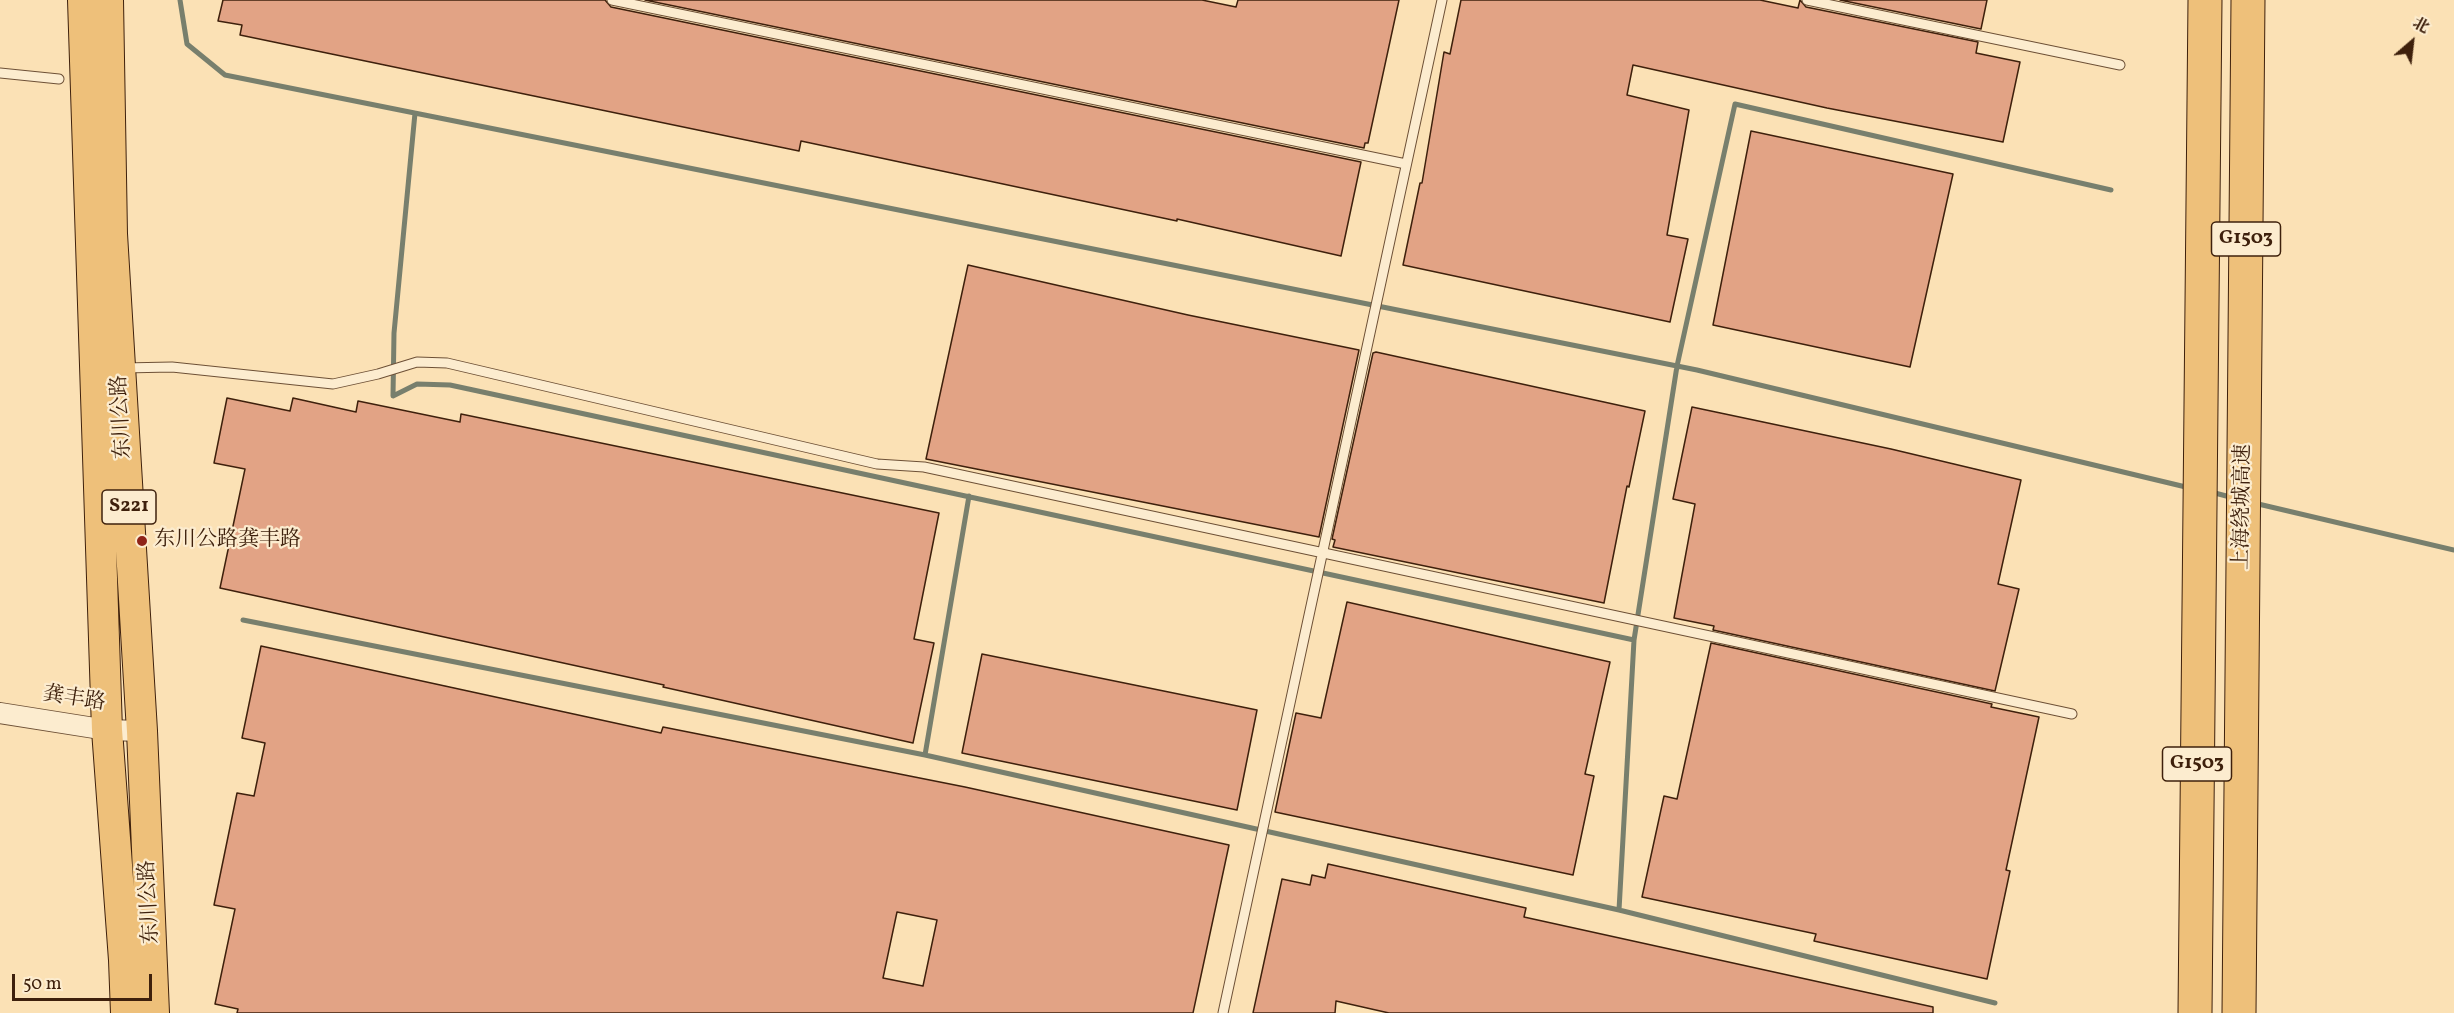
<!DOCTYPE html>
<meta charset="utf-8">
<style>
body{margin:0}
#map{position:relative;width:2454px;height:1013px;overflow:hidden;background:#fbe1b5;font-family:Vollkorn,"Noto Serif SC",serif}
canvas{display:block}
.north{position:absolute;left:2382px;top:12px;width:60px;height:60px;-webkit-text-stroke:4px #fceccf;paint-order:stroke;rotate:28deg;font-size:16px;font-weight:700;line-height:24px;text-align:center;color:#3e200c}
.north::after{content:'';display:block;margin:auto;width:21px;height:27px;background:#3e200c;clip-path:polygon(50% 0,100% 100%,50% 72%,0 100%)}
.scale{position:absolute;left:12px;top:974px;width:140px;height:27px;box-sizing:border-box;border:3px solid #3e200c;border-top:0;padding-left:8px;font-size:18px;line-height:21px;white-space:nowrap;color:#3e200c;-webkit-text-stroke:4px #fceccf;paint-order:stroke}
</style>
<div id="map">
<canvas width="2454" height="1013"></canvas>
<div class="north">北</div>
<div class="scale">50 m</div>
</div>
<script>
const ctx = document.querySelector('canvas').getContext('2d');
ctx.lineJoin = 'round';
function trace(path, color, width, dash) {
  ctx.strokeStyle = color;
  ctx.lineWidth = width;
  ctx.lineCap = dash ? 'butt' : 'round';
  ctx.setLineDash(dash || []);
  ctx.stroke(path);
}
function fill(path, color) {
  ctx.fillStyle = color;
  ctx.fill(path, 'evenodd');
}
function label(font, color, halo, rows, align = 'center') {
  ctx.font = font + ' Vollkorn,"Noto Serif SC",serif';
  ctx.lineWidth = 4.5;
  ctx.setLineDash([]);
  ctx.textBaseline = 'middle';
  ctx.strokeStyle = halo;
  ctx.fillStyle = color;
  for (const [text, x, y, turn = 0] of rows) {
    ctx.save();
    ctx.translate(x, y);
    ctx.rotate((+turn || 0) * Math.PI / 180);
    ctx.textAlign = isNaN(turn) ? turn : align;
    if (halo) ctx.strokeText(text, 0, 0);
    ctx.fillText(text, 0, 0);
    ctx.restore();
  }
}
const stream = new Path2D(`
 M180 0 187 44 225 75 1697 370 2190 488
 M415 113 394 333 393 396 417 384 450 385 1634 640
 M2211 492 2234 498
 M969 496 925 755 1619 910
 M2254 503 2454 550
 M243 620 925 755
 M1995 1003 1619 910 1634 640 1677 366 1735 104 2111 190`);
const building = new Path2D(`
 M223 0H605L611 7 1361 162 1341 256 1177 219V221L801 141 799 151 240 35 242 25 218 21Z
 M645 0H1202L1236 7 1238 0H1399L1368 143H1365L1364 148Z
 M1461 0H1760L1798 8 1800 0 1806 7 1978 42 1976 53 2020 62 2003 142 1827 108 1633 65 1627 95 1689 110 1667 235 1688 239 1670 322 1403 265 1420 183H1422L1444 52 1450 54Z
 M1840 0H1987L1981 29Z
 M1751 131 1953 174 1910 367 1713 325Z
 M968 265 1188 315 1359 350 1319 537 926 459Z
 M1376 352 1645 411 1629 487 1627 486 1604 603 1333 547 1335 540 1332 539 1373 353Z
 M227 398 290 411 293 398 356 412 358 401 460 422 461 414 939 513 914 639 934 643 913 743 663 687 664 685 220 588 245 469 214 463Z
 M1692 407 1891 449 2021 480 1998 584 2019 589 1995 691 1713 630 1714 626 1674 618 1695 504 1673 499Z
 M1347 602 1610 662 1585 774 1594 776 1573 875 1275 812 1296 713 1321 718Z
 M1711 643 1992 704 1991 707 2039 717 2006 870 2010 871 1987 979 1814 941 1816 934 1642 897 1664 796 1677 799Z
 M261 646 661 733 663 727 965 787 1229 845 1193 1013H237L238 1009 215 1004 235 909 214 905 237 793 254 796 265 743 242 738ZM897 912 937 920 923 986 883 978Z
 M982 654 1257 710 1237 810 962 753Z
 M1328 864 1526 908 1524 917 1933 1007V1013H1389L1336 1001 1335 1013H1253L1282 879 1310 885 1312 875 1325 878Z`);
const service = new Path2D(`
 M612 0 1406 164
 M1807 0 2120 65
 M0 73 59 79
 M123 368 172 367 333 384 378 374 417 362 447 363 877 464 924 467 2072 714
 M1223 1013 1442 0`);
const minor = new Path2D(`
 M0 713 107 730 142 731`);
const primary = new Path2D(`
 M83 0 107 730 124 960 126 1013
 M108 0 112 234 142 731 154 1013`);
const motorway = new Path2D(`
 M2195 1013 2205 0
 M2239 1013 2248 0`);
const markers = [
 [142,541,6,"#8f2418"]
];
const shields = [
 [2246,239,69],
 [129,507,54],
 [2197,764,69]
];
const shieldNames = [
 ["G1503",2246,239],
 ["S221",129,507],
 ["G1503",2197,764]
];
const streetNames = [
 ["东川公路",123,417,-93],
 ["上海绕城高速",2244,507,-89],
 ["龚丰路",74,700,9],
 ["东川公路",151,902,-93]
];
const poiNames = [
 ["东川公路龚丰路",154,541]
];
trace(stream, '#787f6d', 5);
fill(building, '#e2a385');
trace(building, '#3e200c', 1.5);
trace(service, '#6d5036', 11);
trace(minor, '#6d5036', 22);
trace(primary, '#3e200c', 32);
trace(motorway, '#3e200c', 35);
trace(service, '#fceccf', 9);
trace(minor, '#fceccf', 20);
trace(primary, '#eec07a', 30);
trace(motorway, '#eec07a', 33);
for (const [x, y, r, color] of markers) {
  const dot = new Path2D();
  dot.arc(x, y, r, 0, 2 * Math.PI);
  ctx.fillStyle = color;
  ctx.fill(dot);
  trace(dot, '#fceccf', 2);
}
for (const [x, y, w] of shields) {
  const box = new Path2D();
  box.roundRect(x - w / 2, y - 17, w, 34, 4.5);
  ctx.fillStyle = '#fceccf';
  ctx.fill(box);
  trace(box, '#3e200c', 1.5);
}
label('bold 20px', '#3e200c', null, shieldNames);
label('21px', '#3e200c', '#fceccf', streetNames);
label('21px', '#3e200c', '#fceccf', poiNames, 'left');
</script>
